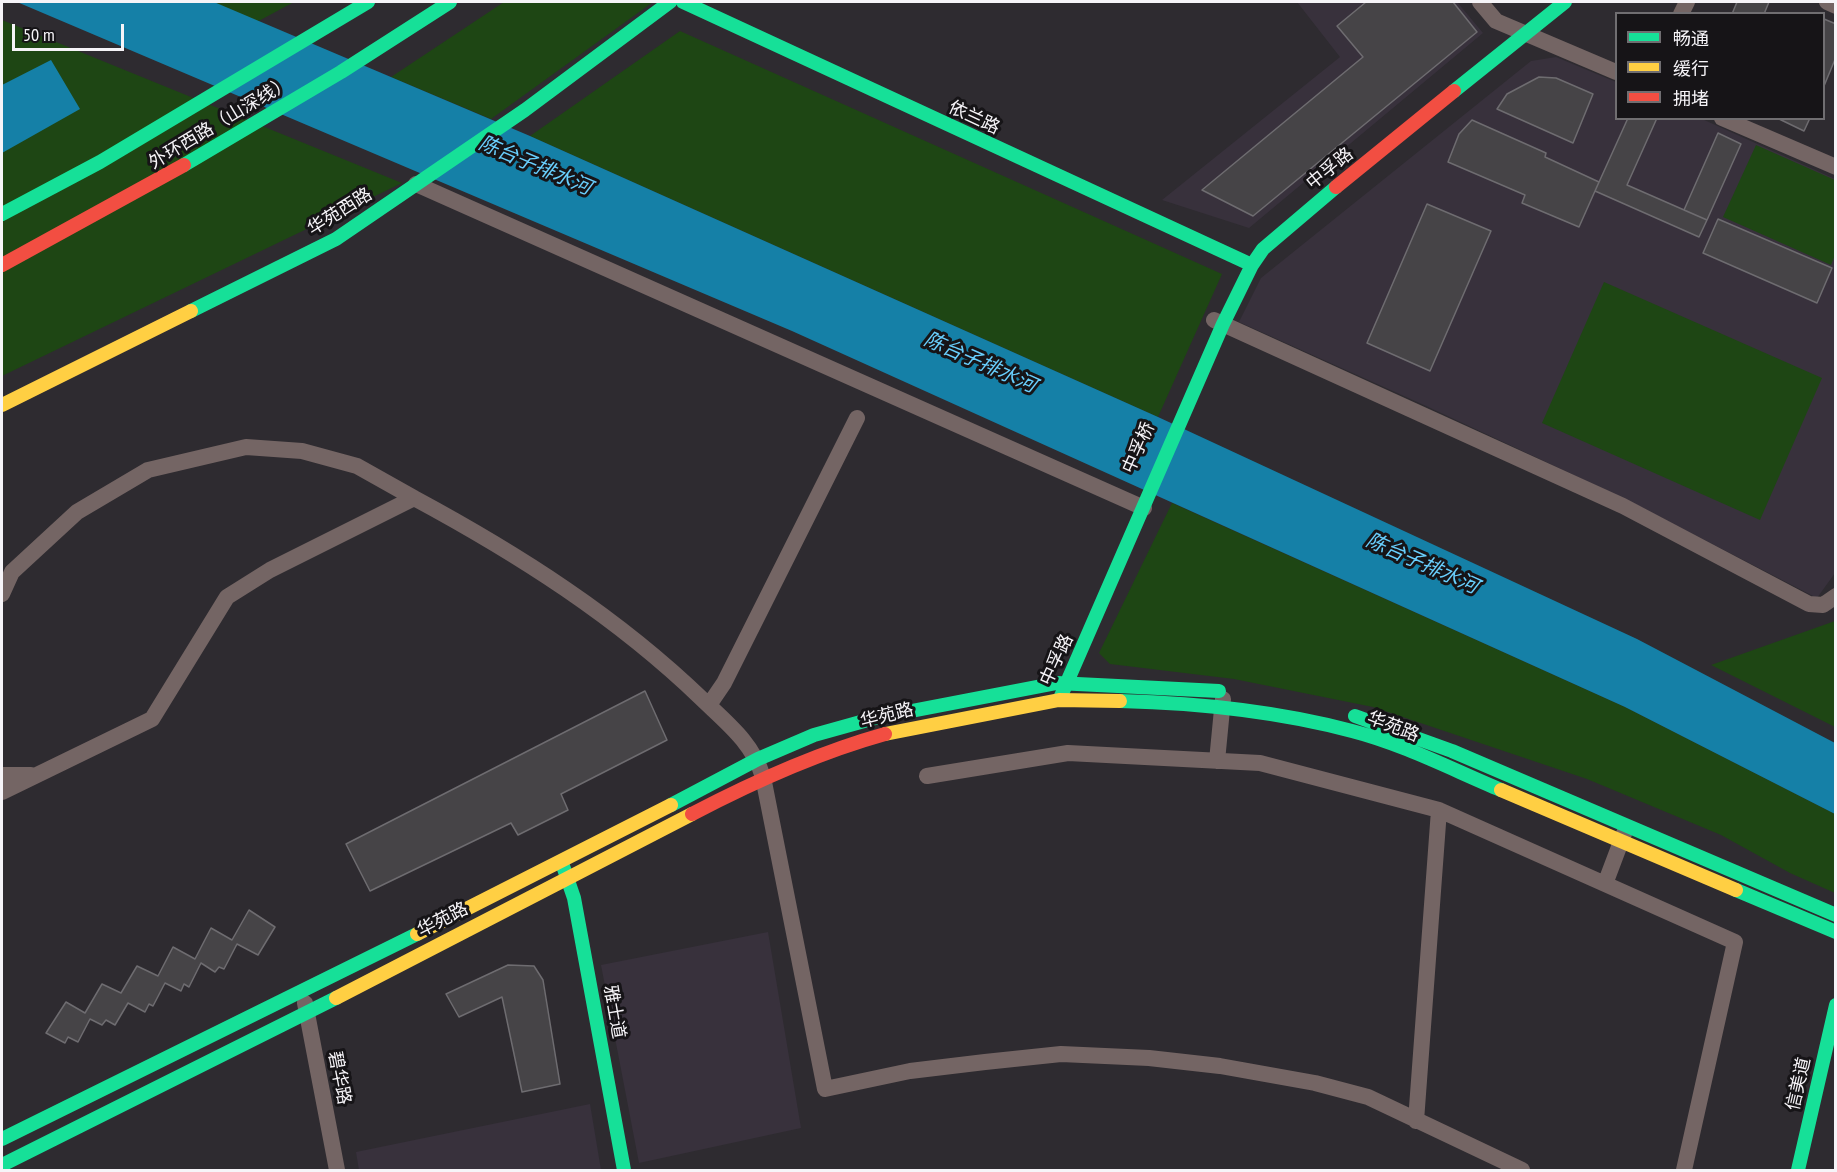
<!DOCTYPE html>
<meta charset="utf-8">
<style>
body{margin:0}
#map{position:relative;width:1837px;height:1172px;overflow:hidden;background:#2e2b30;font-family:"PT Sans Narrow","Noto Sans SC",sans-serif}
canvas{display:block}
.frame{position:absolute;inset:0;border:3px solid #f6f4f8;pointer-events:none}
.legend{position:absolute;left:1615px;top:12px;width:210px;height:108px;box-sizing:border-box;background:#161417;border:2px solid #706e71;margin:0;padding:8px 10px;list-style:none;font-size:18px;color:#f6f4f8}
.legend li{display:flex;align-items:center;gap:12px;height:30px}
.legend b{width:30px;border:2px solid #706e71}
.scale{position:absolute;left:12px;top:24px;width:112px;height:27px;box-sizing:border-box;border:3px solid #f6f4f8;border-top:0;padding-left:8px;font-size:18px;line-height:21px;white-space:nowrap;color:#f6f4f8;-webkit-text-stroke:4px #161417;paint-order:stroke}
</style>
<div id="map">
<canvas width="1837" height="1172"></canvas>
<div class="frame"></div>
<ul class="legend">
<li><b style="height:8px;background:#16e098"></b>畅通</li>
<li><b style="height:8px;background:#ffcf43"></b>缓行</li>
<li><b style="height:8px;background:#f24e42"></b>拥堵</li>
</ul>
<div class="scale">50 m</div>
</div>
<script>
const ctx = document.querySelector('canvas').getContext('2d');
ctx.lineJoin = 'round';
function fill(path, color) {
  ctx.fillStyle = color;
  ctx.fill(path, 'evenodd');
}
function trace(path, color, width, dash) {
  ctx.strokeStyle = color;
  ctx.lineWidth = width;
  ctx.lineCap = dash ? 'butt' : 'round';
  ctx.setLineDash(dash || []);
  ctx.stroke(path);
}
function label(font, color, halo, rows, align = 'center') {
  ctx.font = font + ' "PT Sans Narrow","Noto Sans SC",sans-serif';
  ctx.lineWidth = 6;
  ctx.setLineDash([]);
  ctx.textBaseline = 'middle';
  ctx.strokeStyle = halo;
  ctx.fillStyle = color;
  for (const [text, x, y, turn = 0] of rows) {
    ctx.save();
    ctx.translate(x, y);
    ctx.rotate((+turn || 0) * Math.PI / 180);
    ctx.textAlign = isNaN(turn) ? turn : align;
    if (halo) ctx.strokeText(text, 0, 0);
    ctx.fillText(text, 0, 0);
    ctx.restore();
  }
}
const built = new Path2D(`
 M1297 2H1457L1483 33 1249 228 1162 200 1340 57Z
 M1556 57 1616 82V118L1702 119 1835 179V573L1817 598 1623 498 1424 405 1239 322 1261 278 1531 61Z
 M768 932 801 1128 639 1163 601 965Z
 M590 1104 601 1170H359L356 1152Z`);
const green = new Path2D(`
 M168 2H294L240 31Z
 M504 2H653L491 119 391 77Z
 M2 20 402 183 2 376Z
 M680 31 1222 274 1158 417 530 136Z
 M1756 145 1835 180V255L1831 265 1723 217Z
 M1604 282 1822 378 1760 520 1542 423Z
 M1172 503 1625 707 1835 814V893L1790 873 1721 835 1587 779 1373 707 1234 679 1110 664 1099 653Z
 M1835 621V727L1711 665Z`);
const water = new Path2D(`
 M17 2H214L530 136 1158 417 1637 639 1835 743V814L1625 707 792 331Z
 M51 60 80 109 2 153V85Z`);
const building = new Path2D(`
 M1366 2H1453L1477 32 1253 216 1202 190 1363 57 1337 26Z
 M1737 2H1769L1764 14H1732Z
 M1824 19 1836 24V57L1824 86Z
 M1539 77 1556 78 1593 94 1573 143 1497 109 1507 94Z
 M1628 118H1657L1627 185 1707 220 1699 237 1595 191Z
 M1777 118H1810L1804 131Z
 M1472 120 1546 153 1545 157 1599 182 1579 227 1522 203 1525 195 1448 162 1459 134Z
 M1718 133 1741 144 1707 220 1684 210Z
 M1427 204 1491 231 1430 371 1367 343Z
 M1718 219 1832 268 1817 303 1703 253Z
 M645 691 667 740 561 794 568 810 518 835 511 823 370 891 346 844Z
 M249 910 275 927 258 955 237 944 224 969 219 967 215 972 201 963 189 987 184 984 181 991 165 983 153 1006 149 1004 145 1012 128 1003 115 1025 106 1020 102 1025 90 1019 78 1042 68 1037 65 1043 46 1033 66 1002 85 1013 102 984 121 993 137 966 158 976 173 947 195 959 211 928 232 940Z
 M508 965 534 966 543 980 560 1084 522 1092 502 997 459 1017 446 994Z`);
const street = new Path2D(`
 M1480 2 1496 21 1616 72
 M1827 2 1836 6
 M1681 14 1687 2
 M1722 118 1836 167
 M416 184 1144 508
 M1214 320 1623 506 1809 604 1823 605 1836 596
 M2 594 12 572 77 512 148 470 246 447 302 451 357 466 414 498
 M709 705 724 683 857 418
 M1217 761 1223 699
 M2 775H31
 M927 776 1068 753 1260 763 1439 810 1605 884
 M2 792 152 719 227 597 270 570 414 498C518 554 617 617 702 699 727 723 753 743 763 777L825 1089 910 1071 985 1062 1061 1054 1149 1058 1220 1066 1315 1083 1368 1097 1522 1170
 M1625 831 1605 884 1735 942 1684 1170
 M305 1003 337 1170
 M1416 1121 1439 810`);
const fast = new Path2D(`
 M683 2 1252 265
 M1454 91 1565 2
 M184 165 341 72 450 2
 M2 214 100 162 368 2
 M191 311 336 239 525 110 670 2
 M1061 696 1223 324 1252 265 1263 249 1336 187
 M1120 701C1198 703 1277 711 1352 731 1403 744 1453 770 1501 790
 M1355 716 1452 751 1836 915
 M671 805 758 759 814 735 875 718 1057 683 1219 691
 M562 863 574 898 624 1170
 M1736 890 1836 932
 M2 1139 417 934
 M2 1165 336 998
 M1798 1170 1836 1005`);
const slow = new Path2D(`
 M2 405 191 311
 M885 734 1059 700 1120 701
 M1501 790 1736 890
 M417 934 671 805
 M336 998 692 814`);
const jam = new Path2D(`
 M1336 187 1454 91
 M2 265 184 165
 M692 814C755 781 817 753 885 734`);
const streetNames = [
 ["依兰路",974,118,25],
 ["外环西路（山深线）",220,123,-31],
 ["中孚路",1330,169,-39],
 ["华苑西路",340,212,-32],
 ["中孚桥",1139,448,-66],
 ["中孚路",1057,660,-65],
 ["华苑路",887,716,-14],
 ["华苑路",1393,727,21],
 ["华苑路",443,920,-27],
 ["雅士道",614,1012,80],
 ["碧华路",339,1078,79],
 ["信美道",1799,1084,-77]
];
const waterNames = [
 ["陈台子排水河",535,166,23],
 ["陈台子排水河",980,363,24],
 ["陈台子排水河",1422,564,24]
];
fill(built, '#38313c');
fill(green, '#1e4614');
fill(water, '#1580a7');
fill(building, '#464447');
trace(building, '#6e6c70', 1.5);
trace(street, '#746564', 16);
trace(fast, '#16e098', 14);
trace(slow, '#ffcf43', 14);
trace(jam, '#f24e42', 14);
label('18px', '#f6f4f8', '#161417', streetNames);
label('italic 20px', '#69cffd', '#161417', waterNames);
</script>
